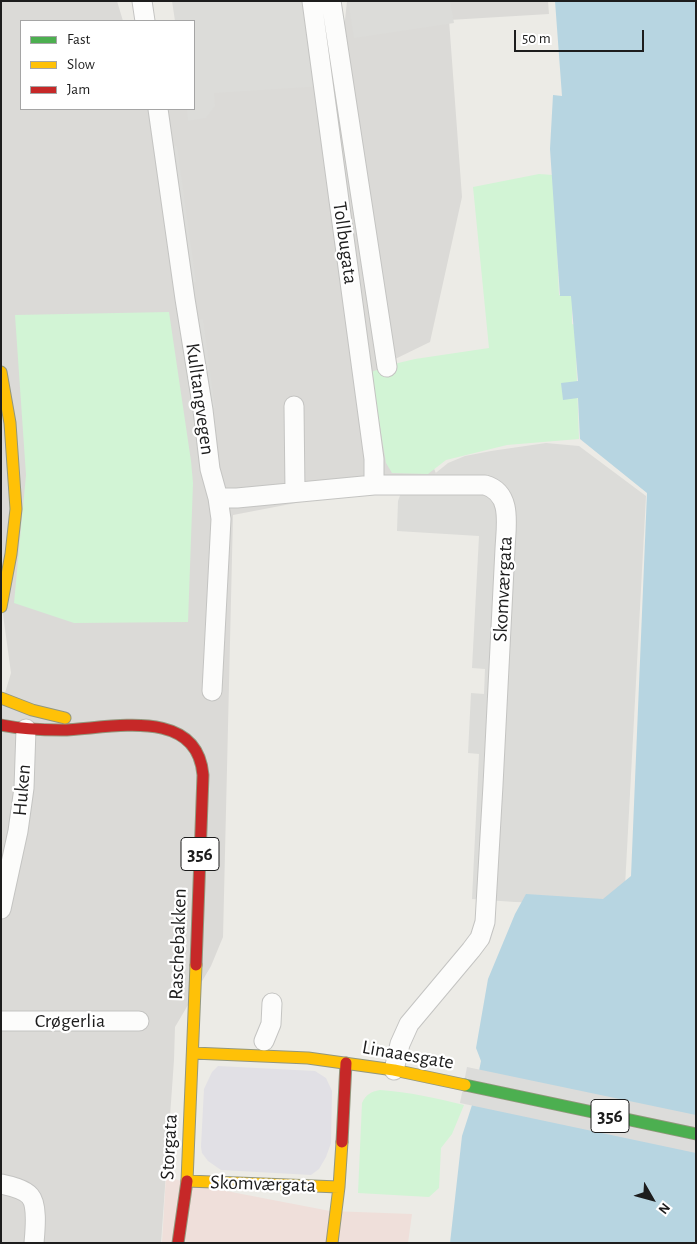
<!DOCTYPE html>
<meta charset="utf-8">
<style>
body{margin:0}
#map{position:relative;width:697px;height:1244px;overflow:hidden;background:#ecebe6;font-family:"Alegreya Sans",sans-serif}
canvas{display:block}
.frame{position:absolute;inset:0;border:2px solid #1d1d1d;pointer-events:none}
.legend{position:absolute;left:20px;top:20px;width:175px;height:90px;box-sizing:border-box;background:#fff;border:1px solid #a5a5a5;margin:0;padding:6px 9px;list-style:none;font-size:15px;color:#1d1d1d}
.legend li{display:flex;align-items:center;gap:10px;height:25px}
.legend b{width:25px;border:1px solid #a5a5a5}
.north{position:absolute;left:627px;top:1174px;width:50px;height:50px;-webkit-text-stroke:4px #fff;paint-order:stroke;rotate:128deg;font-size:14px;font-weight:700;line-height:20px;text-align:center;color:#1d1d1d}
.north::after{content:'';display:block;margin:auto;width:18px;height:22px;background:#1d1d1d;clip-path:polygon(50% 0,100% 100%,50% 72%,0 100%)}
.scale{position:absolute;left:514px;top:30px;width:130px;height:22px;box-sizing:border-box;border:2px solid #1d1d1d;border-top:0;padding-left:6px;font-size:15px;line-height:18px;white-space:nowrap;color:#1d1d1d;-webkit-text-stroke:4px #fff;paint-order:stroke}
</style>
<div id="map">
<canvas width="697" height="1244"></canvas>
<div class="frame"></div>
<ul class="legend">
<li><b style="height:6px;background:#4caf50"></b>Fast</li>
<li><b style="height:6px;background:#ffc107"></b>Slow</li>
<li><b style="height:6px;background:#c62828"></b>Jam</li>
</ul>
<div class="north">N</div>
<div class="scale">50 m</div>
</div>
<script>
const ctx = document.querySelector('canvas').getContext('2d');
ctx.lineJoin = 'round';
function fill(path, color) {
  ctx.fillStyle = color;
  ctx.fill(path, 'evenodd');
}
function trace(path, color, width, dash) {
  ctx.strokeStyle = color;
  ctx.lineWidth = width;
  ctx.lineCap = dash ? 'butt' : 'round';
  ctx.setLineDash(dash || []);
  ctx.stroke(path);
}
function label(font, color, halo, rows, align = 'center') {
  ctx.font = font + ' "Alegreya Sans",sans-serif';
  ctx.lineWidth = 4.5;
  ctx.setLineDash([]);
  ctx.textBaseline = 'middle';
  ctx.strokeStyle = halo;
  ctx.fillStyle = color;
  for (const [text, x, y, turn = 0] of rows) {
    ctx.save();
    ctx.translate(x, y);
    ctx.rotate((+turn || 0) * Math.PI / 180);
    ctx.textAlign = isNaN(turn) ? turn : align;
    if (halo) ctx.strokeText(text, 0, 0);
    ctx.fillText(text, 0, 0);
    ctx.restore();
  }
}
const residential = new Path2D(`
 M1 1H117L123 21H21V109H194V47L325 45 337 34 345 20 347 1H548L549 14 449 20 462 197 430 342 391 361 437 476 233 515 223 937 211 966 175 1027 174 1060 161 1243H1V706L11 673 1 600Z`);
const commercial = new Path2D(`
 M166 1176 190 1184 330 1211 412 1214 408 1243H162Z`);
const park = new Path2D(`
 M539 174 553 175 556 221 559 295H571L572 297V324L575 325 579 439 507 445 446 460 428 474 392 473 386 463 371 372 394 364 415 359 489 348 473 187Z
 M169 312 191 461 193 483 188 622 74 623 14 603 26 475 15 315Z
 M380 1090C409 1092 436 1098 464 1105L452 1134 441 1148 439 1188 429 1197 358 1193 362 1103C366 1094 371 1092 380 1090Z`);
const parking = new Path2D(`
 M172 1H312L324 86 214 93 215 106 206 118 188 121 187 109H194V21H175Z
 M348 1H450L454 23 354 38Z
 M177 146 196 282 183 284 164 148Z
 M203 319 215 408 203 410 189 322Z
 M546 443 579 446 646 496 624 905 515 902 472 899 479 754 468 753 471 693 484 694 485 669 472 668 479 536 397 531 398 501 407 476H432L448 463 465 456 491 451Z`);
const plaza = new Path2D(`
 M218 1066 315 1071 326 1078 332 1091 331 1143 326 1157 319 1169 311 1175 221 1170 208 1161 202 1153 201 1147 204 1089 212 1072Z`);
const water = new Path2D(`
 M555 1H696V1243H450L462 1136 472 1105 481 1061 476 1048 488 979 515 914 526 894 603 899 631 876 647 493 580 439 578 398 563 400 561 383 578 381 571 296H560L550 149 553 95 562 96Z`);
const pier = new Path2D(`
 M467 1067 696 1115V1153L460 1103Z`);
const street = new Path2D(`
 M142 1 145 21
 M312 1 374 459V485
 M331 1 387 367
 M158 109 185 299 203 410 210 469 218 498 221 519 212 691
 M294 406 295 492
 M218 498H237L374 485H485C513 493 506 526 505 549L493 785 485 922 480 938 471 950 409 1024 400 1044 394 1070
 M1 909 18 831 24 788 26 729
 M1 1021H139
 M264 1041 271 1024 272 1003
 M1 1184C10 1186 24 1189 30 1196 38 1205 35 1231 34 1243`);
const fast = new Path2D(`
 M465 1085 696 1134`);
const slow = new Path2D(`
 M1 372 10 423 16 509 11 554 1 607
 M1 698 32 710 65 718
 M196 965 187 1181 339 1187 342 1142
 M193 1053 308 1058 394 1070 465 1085
 M332 1243 339 1187`);
const jam = new Path2D(`
 M1 725C21 729 42 730 62 730 108 729 197 705 203 775L196 965
 M342 1142 346 1063
 M178 1243 187 1181`);
const shields = [
 [200,854,38],
 [610,1116,38]
];
const shieldNames = [
 ["356",200,854],
 ["356",610,1116]
];
const streetNames = [
 ["Tollbugata",345,243,82],
 ["Kulltangvegen",200,399,82],
 ["Skomværgata",503,589,-87],
 ["Huken",22,790,-85],
 ["Raschebakken",178,944,-88],
 ["Crøgerlia",70,1021],
 ["Linaaesgate",408,1055,10],
 ["Storgata",169,1147,-87],
 ["Skomværgata",263,1184,2]
];
fill(residential, '#dbdad7');
fill(commercial, '#efdfda');
fill(park, '#d2f4d5');
fill(parking, '#dcdcd9');
fill(plaza, '#e1e0e5');
fill(water, '#b7d5e1');
fill(pier, '#dcdcda');
trace(street, '#c4c4c2', 21);
trace(fast, '#93977d', 13);
trace(slow, '#93977d', 13);
trace(jam, '#93977d', 13);
trace(street, '#fcfcfb', 19);
trace(fast, '#4caf50', 11);
trace(slow, '#ffc107', 11);
trace(jam, '#c62828', 11);
for (const [x, y, w] of shields) {
  const box = new Path2D();
  box.roundRect(x - w / 2, y - 16.5, w, 33, 4);
  ctx.fillStyle = '#fff';
  ctx.fill(box);
  trace(box, '#1d1d1d', 1);
}
label('bold 19px', '#1d1d1d', null, shieldNames);
label('20px', '#1d1d1d', '#fff', streetNames);
</script>
